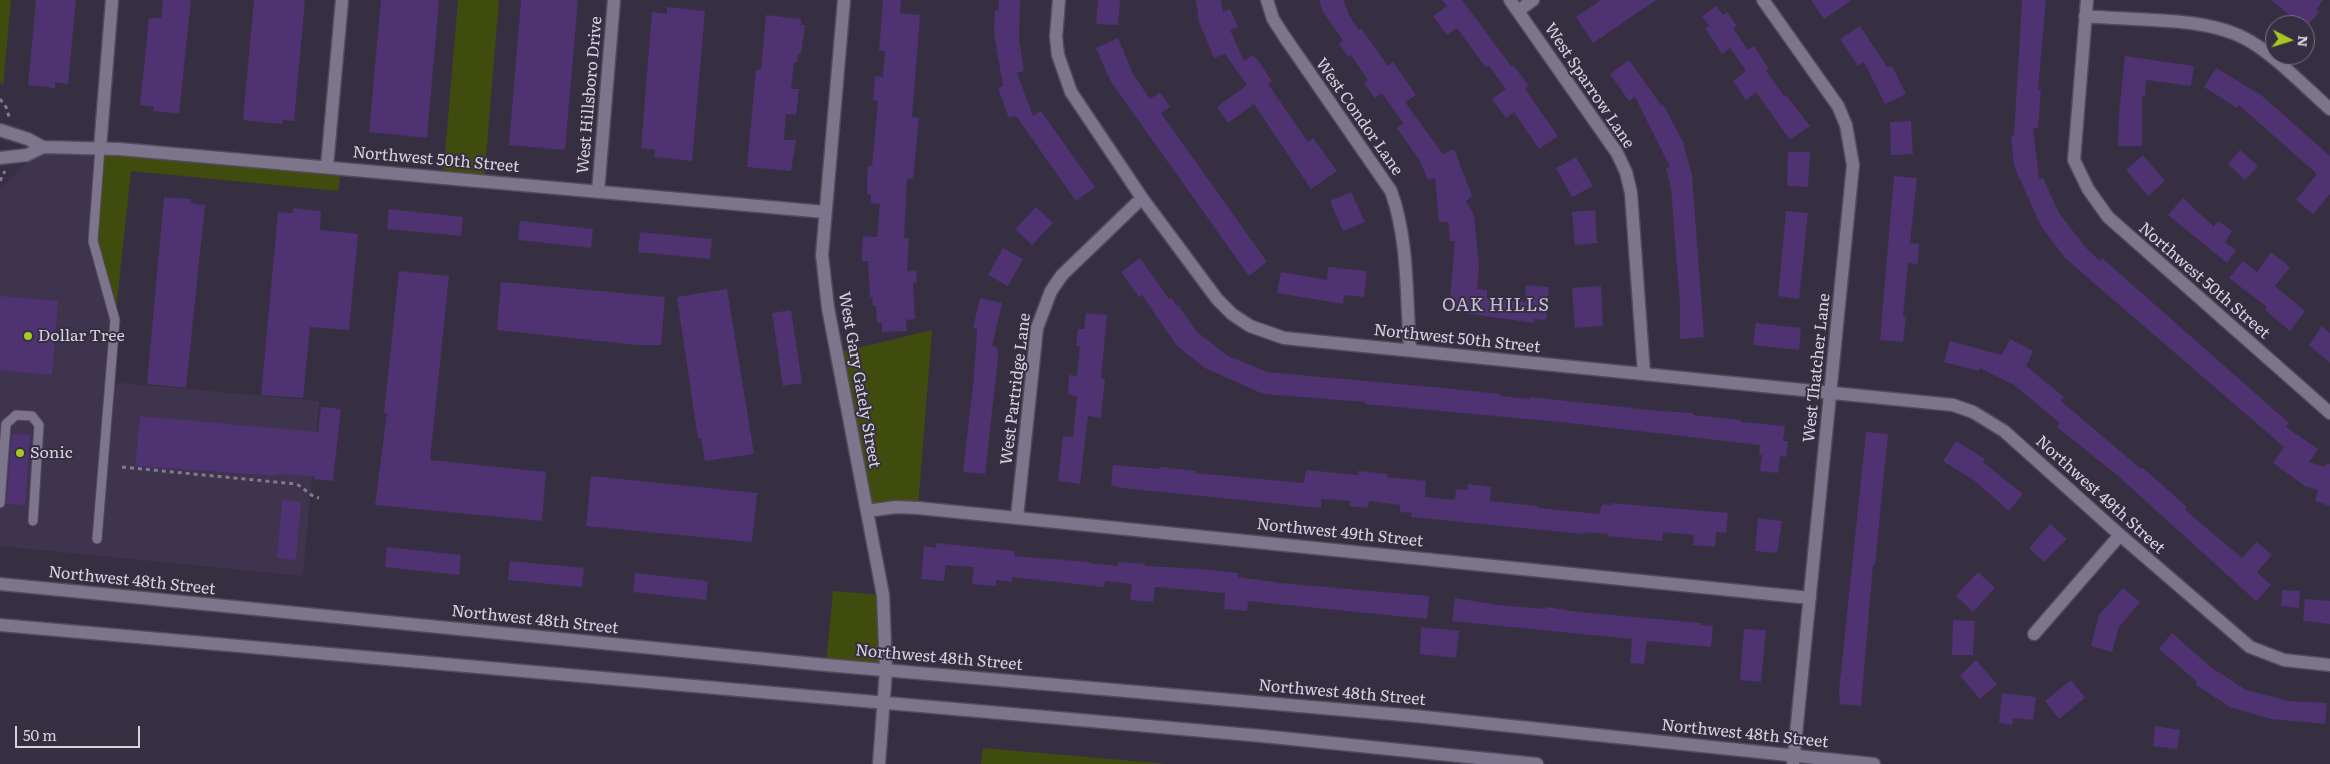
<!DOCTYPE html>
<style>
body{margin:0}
#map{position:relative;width:2330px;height:764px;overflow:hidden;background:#362f42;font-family:Literata,serif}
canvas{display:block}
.north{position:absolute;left:2265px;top:15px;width:50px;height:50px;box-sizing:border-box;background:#362f42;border:1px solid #767081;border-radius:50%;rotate:95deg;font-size:14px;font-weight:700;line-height:20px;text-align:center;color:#d7d2df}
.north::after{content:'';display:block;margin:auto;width:18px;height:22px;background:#a7c820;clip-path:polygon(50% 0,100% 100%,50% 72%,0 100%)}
.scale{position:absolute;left:15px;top:726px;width:125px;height:22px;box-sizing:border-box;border:2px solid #d7d2df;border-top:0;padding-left:6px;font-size:15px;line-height:18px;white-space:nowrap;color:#d7d2df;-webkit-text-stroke:4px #362f42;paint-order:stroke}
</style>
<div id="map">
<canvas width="2330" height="764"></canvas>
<div class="north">N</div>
<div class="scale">50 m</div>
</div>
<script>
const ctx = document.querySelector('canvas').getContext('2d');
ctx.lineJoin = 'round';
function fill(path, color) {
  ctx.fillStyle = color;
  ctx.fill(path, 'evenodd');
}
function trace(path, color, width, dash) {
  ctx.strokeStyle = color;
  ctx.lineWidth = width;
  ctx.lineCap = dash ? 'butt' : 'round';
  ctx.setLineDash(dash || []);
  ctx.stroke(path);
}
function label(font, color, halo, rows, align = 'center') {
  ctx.font = font + ' Literata,serif';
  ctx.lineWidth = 4;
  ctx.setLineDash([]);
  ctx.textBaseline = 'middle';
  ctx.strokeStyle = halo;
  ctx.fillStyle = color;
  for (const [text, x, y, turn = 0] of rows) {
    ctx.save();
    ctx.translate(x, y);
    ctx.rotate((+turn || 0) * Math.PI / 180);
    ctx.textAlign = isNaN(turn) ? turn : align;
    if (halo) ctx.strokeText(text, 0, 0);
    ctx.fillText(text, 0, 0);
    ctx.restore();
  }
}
const built = new Path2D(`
 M43 147 100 148 113 308 110 382 319 401 303 576 0 546V189Z`);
const green = new Path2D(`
 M0 0H11L3 86 0 81Z
 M458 0H499L484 181 443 177Z
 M100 148 341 168 338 191 131 171 115 320 95 251Z
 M932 330 918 508 867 511 837 353Z
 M833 591 883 595 886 670 826 665Z
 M983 748 1168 764H981Z`);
const building = new Path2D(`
 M36 0H76L68 84 55 82V88L28 85Z
 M163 0H191L179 114 153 111 154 107 140 105 149 18H161Z
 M254 0H305L294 121 283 120 282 124 243 120Z
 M381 0H439L427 138 369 132Z
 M521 0H578L565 150 509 145Z
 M883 0H901L900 13 920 15 912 117 919 118 913 179 907 178 904 238H909L907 271 916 270 917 283H913L915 319 906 320 907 331 882 332V323H877L876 306H873L872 297H870L868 261H862V253L863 236 877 237 880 204 870 203 871 195 867 194V180L868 166H872L878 101 873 100 875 76 883 77 885 51H879Z
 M999 0H1020L1019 39 1024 71 1017 73 1033 116 1041 111 1095 187 1076 201 1016 116 1009 118 998 88 1003 86 994 34 995 10 998 11Z
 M1098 0H1120L1118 25 1096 24Z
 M1196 0H1221L1223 12 1230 9 1238 27 1230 30 1244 61 1253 55 1259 62 1272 81 1268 84 1308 142 1313 138 1337 171 1311 189 1254 104 1228 123 1217 107 1247 85 1225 54 1214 58 1199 22Z
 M1319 0H1343L1350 17 1359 30 1361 28 1388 66 1393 62 1416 95 1405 102 1423 127 1443 154 1454 149 1472 196 1466 201 1474 215 1479 265 1477 289 1487 290V298L1525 302 1526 285 1549 287 1546 320 1534 319V323L1449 311 1455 241H1450L1448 222H1439L1435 178 1428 180 1420 161 1397 128 1403 123 1382 93 1375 98 1364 83 1368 80 1351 55 1348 57 1339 44 1343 40 1323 12Z
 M1442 0H1462L1511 66 1513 65 1529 86 1525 89 1558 136 1539 149 1514 112 1506 118 1492 99 1506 89 1489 66 1486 68 1457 28 1447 35 1433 16 1447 6Z
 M1601 0H1656L1593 43 1576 17Z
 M1811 0H1852L1824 19Z
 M2022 0H2046L2038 90H2041L2038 128H2033L2039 179 2043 178 2059 213 2086 248 2100 261 2102 258 2289 423 2286 427 2318 449 2309 462 2325 467 2327 464H2330V506L2315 501 2318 490 2305 486 2273 463 2284 447 2065 258 2041 226 2014 166 2011 136H2014Z
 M2271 0H2323L2316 10 2319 12 2305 29V25H2301Z
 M1716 6 1723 15 1727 12 1737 26 1733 28 1748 50 1754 46 1769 69 1766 71 1784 96 1786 95 1810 126 1790 140 1756 92 1746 100 1733 81 1746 71 1730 48 1722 54 1705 28 1709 26 1702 16Z
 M667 7 705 11 692 161 654 157 655 150 641 148 652 12 667 14Z
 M766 15 801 19V25H805L801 54H798L797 62H794L791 89H799L796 115 786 114 784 140H796L791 171 747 167 756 70H761Z
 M1860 26 1888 68 1892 66 1906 94 1885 104 1864 62 1858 66 1840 39Z
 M1118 38 1133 74 1150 99 1160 92 1170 107 1161 113 1267 262 1249 276 1111 82 1096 48Z
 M2125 56 2194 66 2191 86 2146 80 2145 96H2142V146H2118L2119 113Z
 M1629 60 1661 105 1663 104 1683 142 1692 175 1704 337 1680 339V305L1671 188 1666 168 1670 167 1635 97 1629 101 1610 74Z
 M2216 68 2261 95 2330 156V194L2313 214 2296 200 2317 174 2239 105 2237 108 2204 87Z
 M1911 121 1913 154 1891 155 1890 122Z
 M2240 150 2258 166 2245 180 2228 164Z
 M1788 152H1810L1808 187 1787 186Z
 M2143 155 2165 181 2148 196 2126 170Z
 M1576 157 1593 186 1572 197 1556 168Z
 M1894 176 1917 178 1910 243 1919 244 1918 264 1908 263 1903 316 1906 317 1903 342 1880 340Z
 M1351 192 1365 222 1343 231 1330 201Z
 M164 197 191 199 190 203 205 205 186 388 147 384Z
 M2183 198 2214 227 2218 221 2232 231 2225 242 2236 250 2227 263 2168 215Z
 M1036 207 1053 223 1032 245 1015 229Z
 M293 208 321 211 320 230 358 234 349 330 310 327 303 398 261 395 278 212 293 213Z
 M389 209 463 217 461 236 387 229Z
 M1595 210 1597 243 1575 245 1572 212Z
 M1786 211 1808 213 1799 299 1778 296Z
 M520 221 593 229 591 248 518 240Z
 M640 232 712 239 710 259 638 252Z
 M1003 248 1023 259 1008 286 988 275Z
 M2271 252 2290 267 2275 286 2305 311 2290 331 2265 310 2267 307 2229 278 2243 261 2257 272Z
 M1140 258 1169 299 1171 297 1177 306 1178 305 1197 332 1228 356 1267 372 1454 389 1500 394V396L1530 399V397L1660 411 1693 413V415L1741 420V422L1785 426 1783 441H1788L1786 457 1780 456 1778 473 1760 471 1762 455H1759L1760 445 1560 422 1365 404 1366 402 1263 394 1205 368 1177 346 1142 295 1139 297 1121 272Z
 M1328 267 1367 271 1364 297 1344 295 1343 304 1277 293 1281 272 1327 280Z
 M399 271 449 276 430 460 546 472 542 521 375 505 387 413H384Z
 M501 282 665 297 661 345H637L497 330Z
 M1601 286 1603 326 1575 328 1572 288Z
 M727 289 754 454 705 461 701 438 698 439 677 297Z
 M0 296 58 301 52 375 0 370Z
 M980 298 1002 303 992 346 997 347 998 357 985 474 963 472 974 377 977 329 973 328Z
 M791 310 802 383 783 386 772 313Z
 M1086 313 1107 315 1101 379H1105L1101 418 1088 416 1080 484 1058 481 1063 436 1073 437 1077 396 1068 395 1069 375 1077 376 1080 346H1076L1078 329H1084Z
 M1756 323 1801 328 1799 350 1753 345Z
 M2322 326 2330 333V363L2309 345Z
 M2010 339 2033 351 2026 366 2064 397 2061 401 2141 469 2143 468 2187 507 2185 510 2242 558 2257 542 2272 555 2257 572 2271 585 2256 601 2117 475 2057 427 2060 423 2014 385 1980 368 1979 371 1944 362 1950 341 2002 355Z
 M321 407 341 409 333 481 314 479V476L277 474V476L135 466 140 416 318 432Z
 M1866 432 1888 434 1875 565H1873L1861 706 1840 704 1839 691Z
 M12 434 30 435 25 505 6 504Z
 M1956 441 1985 459 1983 462 2023 494 2009 511 1975 481 1943 461Z
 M1113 465 1159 469 1160 467 1195 471V473L1304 483 1306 470 1358 475V471L1388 474 1387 477 1426 481 1425 497 1455 500 1456 489 1467 490 1468 484 1491 487 1490 501 1538 506V508L1599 514 1602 504 1611 505V503L1728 513 1726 533 1716 532 1715 547 1693 545 1694 535 1663 532 1662 541 1608 536V534L1584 532 1583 534 1411 517 1412 513 1400 512V505L1369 501 1368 508 1349 506 1350 501 1321 499V508L1122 488 1111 485Z
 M591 476 757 493 752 542 586 526Z
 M282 500 301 502 296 560 277 558Z
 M1758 518 1782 521 1777 553 1755 551Z
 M2050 524 2067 539 2044 562 2029 548Z
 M936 543 1015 551 1014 556 1090 562V563L1118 566V562L1145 564V566L1201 569 1238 573V577L1280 583 1429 596 1427 619 1248 601 1247 611 1224 609 1225 593 1155 587 1153 602 1130 600 1132 584 1105 581 1104 587 1012 577V582L996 580V586L972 584 974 567 946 565 944 581 921 579 924 546 936 548Z
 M387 547 461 555 459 575 385 567Z
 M510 561 584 568 582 587 508 580Z
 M1978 572 1995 588 1973 612 1956 596Z
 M635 573 708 581 706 600 633 592Z
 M2123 588 2140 602 2119 627 2112 652 2091 646 2099 615Z
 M2282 590 2300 591 2299 608 2281 606Z
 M1455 598 1498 605 1546 609V607L1579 612 1701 623V625L1713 626 1711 647 1647 641 1644 664 1630 663 1632 639 1452 621Z
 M2305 599 2330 601V624L2303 621Z
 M1953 620 1975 621 1973 655H1952Z
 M1421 627 1459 631 1456 658 1420 654Z
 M1744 629 1766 630 1761 682 1740 680Z
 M2172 633 2212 668 2246 690 2289 701 2327 703 2325 724 2271 719 2230 707 2196 685 2197 682 2159 649Z
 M1976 660 1997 684 1980 699 1960 676Z
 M2071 680 2085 698 2059 719 2045 701Z
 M2002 693 2036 697 2033 720 2013 718 2012 725 1999 723Z
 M2155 726 2180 730 2177 749 2153 746Z`);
const path = new Path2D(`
 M0 99 6 107 10 120
 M0 181 5 171
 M122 467 296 484C305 488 309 496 319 498`);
const lane = new Path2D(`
 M0 503 6 424 16 415 32 416 39 425 33 521
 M97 539 115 320 93 241 100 148`);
const street = new Path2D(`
 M844 0 822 255 828 308 883 595 886 670 879 764
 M1059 0 1056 37 1058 55 1071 92 1142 198 1217 299 1232 314 1250 326 1284 338 1953 405 1973 412 2004 431 2120 535 2250 647 2284 660 2330 665
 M1267 0 1273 19 1284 36 1391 191C1409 241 1406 298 1410 350
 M1510 0 1617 153 1626 172 1631 193 1644 374
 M1763 0 1838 106 1846 125 1853 165 1793 764
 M2087 0 2074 160 2088 189 2108 217 2330 413
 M1518 11 1533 0
 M2085 16C2134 21 2202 16 2244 38 2271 51 2307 89 2330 109
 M0 130 28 139 43 147
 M100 148 112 0
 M0 158 27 155 43 147 119 149 825 212
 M327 166 342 0
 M598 192 614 0
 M867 511 896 507 918 508 1810 598
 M1017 517 1037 328 1051 291 1062 275 1142 198
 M2034 634 2120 535`);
const secondary = new Path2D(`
 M0 584 826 665 1415 716 1874 764
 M0 625 1262 736 1537 764`);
const markers = [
 [28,336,5,"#a7c820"],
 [20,453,5,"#a7c820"]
];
const streetNames = [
 ["West Sparrow Lane",1589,86,56],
 ["West Hillsboro Drive",590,95,-85],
 ["West Condor Lane",1359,117,55],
 ["Northwest 50th Street",436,160,5],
 ["Northwest 50th Street",2204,281,41],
 ["Northwest 50th Street",1457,339,6],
 ["West Thatcher Lane",1817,368,-84],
 ["West Gary Gately Street",859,380,80],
 ["West Partridge Lane",1016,389,-83],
 ["Northwest 49th Street",2100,495,42],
 ["Northwest 49th Street",1340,533,6],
 ["Northwest 48th Street",132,581,6],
 ["Northwest 48th Street",535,620,6],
 ["Northwest 48th Street",939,658,5],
 ["Northwest 48th Street",1342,693,5],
 ["Northwest 48th Street",1745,734,6]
];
const poiNames = [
 ["Dollar Tree",38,336],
 ["Sonic",30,453]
];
const neighbourhoodNames = [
 ["OAK HILLS",1496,306]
];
fill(built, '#3e344e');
fill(green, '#3f4c0d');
fill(building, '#4e3272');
trace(lane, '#524b5b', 11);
trace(street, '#524b5b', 15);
trace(secondary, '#524b5b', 15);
trace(path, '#817a8b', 3, [4, 4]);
trace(lane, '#7d758b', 9);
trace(street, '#7d758b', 12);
trace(secondary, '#7d758b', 12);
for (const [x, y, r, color] of markers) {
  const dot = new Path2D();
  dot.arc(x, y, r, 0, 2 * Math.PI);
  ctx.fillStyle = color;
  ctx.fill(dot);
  trace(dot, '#362f42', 2);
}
label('16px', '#d7d2df', '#362f42', streetNames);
label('16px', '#d7d2df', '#362f42', poiNames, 'left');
ctx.letterSpacing = '1px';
label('18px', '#c6bdd5', '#362f42', neighbourhoodNames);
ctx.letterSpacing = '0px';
</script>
